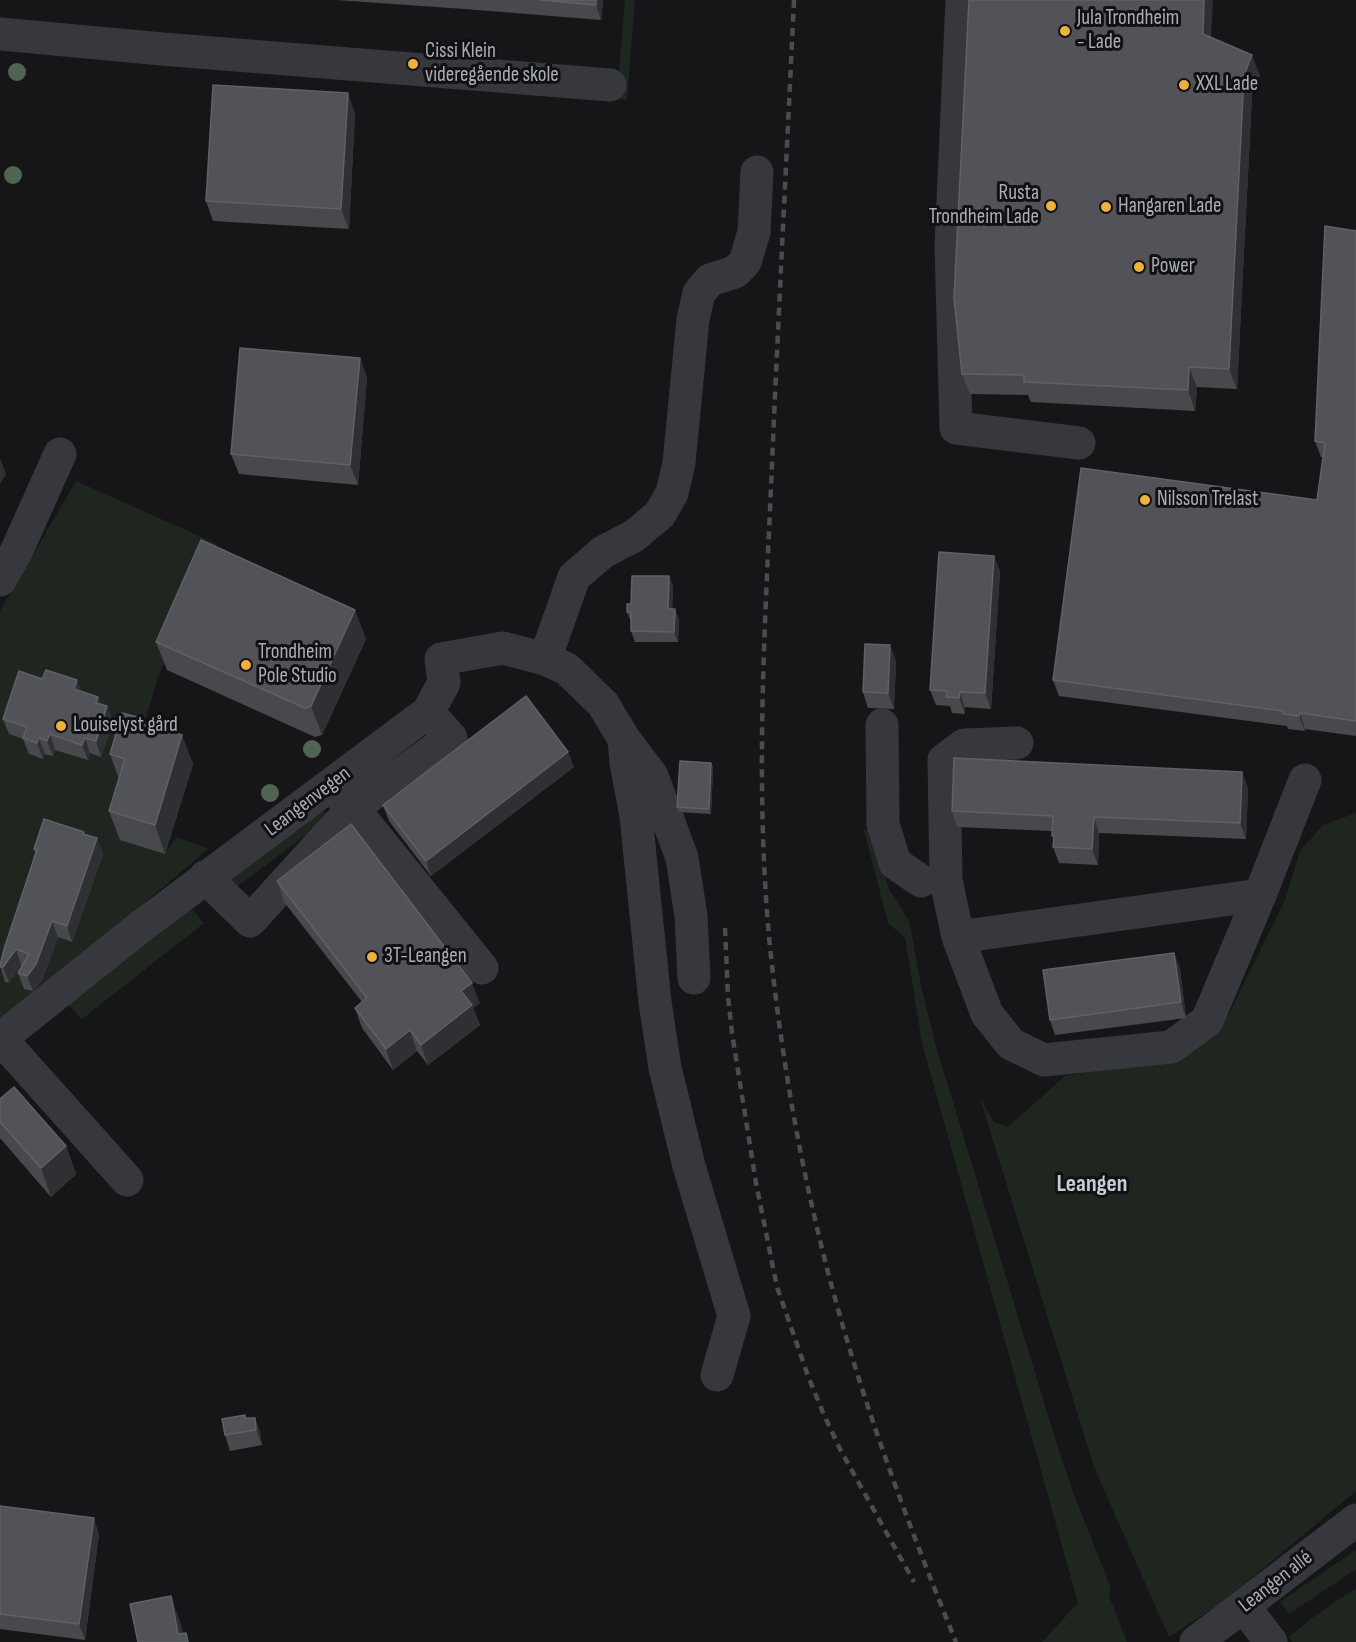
<!DOCTYPE html>
<meta charset="utf-8">
<style>
body{margin:0}
canvas{display:block;background:#161618}
</style>
<canvas width="1356" height="1642"></canvas>
<script>
const ctx = document.querySelector('canvas').getContext('2d');
ctx.lineJoin = 'round';
function fill(path, color) {
  ctx.fillStyle = color;
  ctx.fill(path, 'evenodd');
}
function trace(path, color, width, dash) {
  ctx.strokeStyle = color;
  ctx.lineWidth = width;
  ctx.lineCap = dash ? 'butt' : 'round';
  ctx.setLineDash(dash || []);
  ctx.stroke(path);
}
function label(font, color, halo, rows, align = 'center') {
  ctx.font = font + ' "Sofia Sans Condensed",sans-serif';
  ctx.lineWidth = 6;
  ctx.setLineDash([]);
  ctx.textBaseline = 'middle';
  ctx.strokeStyle = halo;
  ctx.fillStyle = color;
  for (const [text, x, y, turn = 0] of rows) {
    ctx.save();
    ctx.translate(x, y);
    ctx.rotate((+turn || 0) * Math.PI / 180);
    ctx.textAlign = isNaN(turn) ? turn : align;
    if (halo) ctx.strokeText(text, 0, 0);
    ctx.fillText(text, 0, 0);
    ctx.restore();
  }
}
const green = new Path2D(`
 M625 0H635L627 100 617 99Z
 M76 481 217 544 158 677 141 735 131 738 117 786 165 853 177 837 208 849 96 944 0 1021V611Z
 M321 807 329 818 235 888 227 878Z
 M1356 813V1491L1224 1601 1169 1637 1094 1467 980 1098 994 1122 1008 1127 1065 1076 1178 1058 1210 1037 1230 1012 1285 900 1300 851 1323 825Z
 M876 829 888 888 909 921 922 990 936 1046 1056 1442 1073 1492 1111 1589 1109 1596 1127 1642H1042L1078 1603 922 1043 905 938 888 923 864 830Z
 M190 907 204 923 82 1019 66 1002Z
 M1356 1550V1569L1289 1614 1280 1602Z
 M1356 1588V1642H1292L1289 1637 1312 1618Z`);
const minor = new Path2D(`
 M962 0 951 246 956 428 1079 443
 M0 34 162 49 610 85
 M0 580 16 552 60 454
 M545 659 574 577 603 552 634 536 660 514 672 493 679 463 693 319 699 293 710 280 735 272 745 262 754 232 757 172
 M882 725 883 824 895 863 921 881
 M627 743 652 776 682 858 691 916 694 978
 M1017 743 964 745 944 760 946 880 958 937 987 1014 1011 1044 1044 1060 1171 1047 1207 1021 1260 895 1305 780
 M338 793 353 808 482 968
 M205 877 250 921 353 808 451 738 428 712
 M958 937 1260 895
 M0 1038 127 1180
 M0 1039 139 928 428 712 444 683 441 659 503 648 545 659 567 669 603 704 624 739 626 763 636 816 655 1002 665 1068 689 1166 734 1316 717 1375
 M1244 1607 1271 1642
 M1196 1642 1356 1520`);
const rail = new Path2D(`
 M794 0C786 170 777 341 770 511 763 657 756 802 770 947 784 1083 810 1219 850 1350 880 1449 917 1546 956 1642
 M725 928 728 997 732 1033 756 1183 777 1287 808 1376 824 1415 841 1451 914 1582`);
const trees = [
 [17,72],
 [13,175],
 [312,749],
 [270,793]
];
const wall = new Path2D(`
 M336 0H603L601 20 465 9Z
 M1211 38 1260 75 1252 95 1237 389 1197 387 1195 411 1031 402 1028 395 970 394 962 374Z
 M355 113 349 229 213 221 206 201Z
 M1356 231V736L1305 729V731L1288 729 1287 726 1059 696 1053 680 1317 500 1323 457H1321L1315 441Z
 M360 358 367 378 358 485 239 474 231 454Z
 M994 556 1000 572 991 709 965 707V714L952 713 950 706 936 705 930 690Z
 M669 576 673 587 672 609H675L679 620 678 642H635L631 631V622L627 612 631 604Z
 M366 639 322 735 315 737 167 670 156 642Z
 M896 661 894 709 868 708 863 692Z
 M81 691 98 697 101 704 107 706 113 722 101 757 90 753 88 760 55 750 53 756 45 754 43 759 29 754 23 739 9 734 3 719Z
 M142 723 193 764 165 854 120 840 109 811 119 779 110 754Z
 M711 763 713 768 711 814 679 812 677 807Z
 M574 767 431 876 389 821 383 805Z
 M1248 788 1246 839 1099 833 1098 865 1059 863 1053 847 1054 840 1052 836V831L957 827 952 811Z
 M84 832 85 834 103 854 72 942 58 937 42 980 33 991 24 989 18 973 22 965H21L9 983 5 982 0 965 35 853 34 849Z
 M277 881 480 1003 473 1008 480 1025 428 1065 417 1051 393 1070 362 1028 355 1008 362 1002 284 902Z
 M1174 953 1180 969 1186 1018 1055 1035 1050 1020Z
 M0 1099 66 1146 76 1174 51 1197 0 1138Z
 M246 1418H255L260 1433 262 1445 230 1451 225 1435Z
 M0 1506 99 1534 85 1640 0 1629Z`);
const shadedWall = new Path2D(`
 M596 0H603L601 20 596 5Z
 M1204 0H1213L1210 55 1203 34Z
 M1252 55 1260 75 1252 95 1237 389 1229 369 1244 75Z
 M348 93 355 113 349 229 341 209Z
 M360 358 367 378 358 485 350 465Z
 M1189 367 1197 387 1195 411 1188 390Z
 M0 458 6 474 0 484Z
 M994 556 1000 572 991 709 985 693Z
 M669 576 673 587 672 619 668 609Z
 M675 609 679 620 678 642 674 632Z
 M355 610 366 639 322 735 311 706Z
 M890 645 896 661 894 709 888 693Z
 M77 680 83 696 74 689Z
 M960 692 965 707V714L959 698Z
 M98 697 104 712 96 703Z
 M107 706 113 722 101 757 96 741Z
 M1300 713 1305 729V731L1299 716Z
 M50 734 55 750 53 756 47 741Z
 M182 735 193 764 165 854 155 825Z
 M39 738 45 754 43 759 37 743Z
 M85 738 90 753 88 760 82 745Z
 M568 752 574 767 431 876 426 861Z
 M711 763 713 768 711 814 709 809Z
 M1242 772 1248 788 1246 839 1240 823Z
 M1094 817 1099 833 1098 865 1092 849Z
 M97 838 103 854 72 942 67 926Z
 M52 921 58 937 42 980 33 991 27 976Z
 M16 949 21 965 9 983 3 967Z
 M1174 953 1180 969 1186 1018 1181 1002Z
 M472 983 480 1003 473 1008 480 1025 428 1065 421 1045 461 991Z
 M410 1030 417 1051 393 1070 386 1049Z
 M66 1146 76 1174 51 1197 41 1168Z
 M255 1418 260 1433 262 1445 256 1430Z
 M94 1518 99 1534 85 1640 79 1624Z
 M171 1596 181 1624 185 1642 178 1634Z`);
const building = new Path2D(`
 M540 0H596V5Z
 M969 0H1204L1203 34 1252 55 1244 75 1229 369 1189 367 1188 390 1024 382V375L962 374 954 298Z
 M213 85 348 93 341 209 206 201Z
 M1325 226 1356 231V721L1300 713 1299 716 1283 714V711L1053 680 1081 468 1317 500 1325 443 1315 441Z
 M240 348 360 358 350 465 231 454Z
 M201 540 355 610 311 706 305 708 156 642Z
 M939 552 994 556 985 693 960 692 959 698 946 697 947 691 930 690Z
 M632 576H669L668 609H675L674 632 631 631V612H627V604H631Z
 M865 644 890 645 888 693 863 692Z
 M46 670 77 680 74 689 98 697 96 703 107 706 96 741 85 738 82 745 50 734 47 741 39 738 37 743 23 738 27 727 3 719 19 671 42 679Z
 M526 696 568 752 426 861 383 805Z
 M122 713 141 718 139 722 182 735 155 825 109 811 125 759 110 754Z
 M954 758 1242 772 1240 823 1094 817 1092 849 1053 847 1054 836H1052L1053 816 952 811Z
 M680 761 711 763 709 809 677 807Z
 M44 819 84 832 83 834 97 838 67 926 52 921 36 964 27 976 18 973 29 954 16 949 3 967H0V965L5 946 37 850 34 849Z
 M351 824 472 983 461 991 472 1005 421 1045 410 1030 386 1049 355 1008 367 998 277 881Z
 M1174 953 1181 1002 1050 1020 1043 970Z
 M14 1087 66 1146 41 1168 0 1122V1099Z
 M245 1415V1418H255L256 1430 225 1435 222 1419Z
 M0 1506 94 1518 79 1624 0 1614Z
 M171 1596 178 1634 186 1633 188 1642H138L130 1604Z`);
const markers = [
 [1065,31,6,"#f2b134"],
 [413,64,6,"#f2b134"],
 [1184,85,6,"#f2b134"],
 [1051,206,6,"#f2b134"],
 [1106,207,6,"#f2b134"],
 [1139,267,6,"#f2b134"],
 [1145,500,6,"#f2b134"],
 [246,665,6,"#f2b134"],
 [61,726,6,"#f2b134"],
 [372,957,6,"#f2b134"]
];
const poiNames = [
 ["Jula Trondheim",1077,19],
 ["- Lade",1077,43],
 ["Cissi Klein",425,52],
 ["videregående skole",425,76],
 ["XXL Lade",1196,85],
 ["Rusta",1039,194,"right"],
 ["Trondheim Lade",1039,218,"right"],
 ["Hangaren Lade",1118,207],
 ["Power",1151,267],
 ["Nilsson Trelast",1157,500],
 ["Trondheim",258,653],
 ["Pole Studio",258,677],
 ["Louiselyst gård",73,726],
 ["3T-Leangen",384,957]
];
const streetNames = [
 ["Leangenvegen",308,802,-37],
 ["Leangen allé",1276,1582,-38]
];
const quarterNames = [
 ["Leangen",1092,1185]
];
fill(green, '#1e261f');
trace(minor, '#37383d', 33);
trace(rail, '#4a4c52', 4.5, [8, 6]);
ctx.fillStyle = '#506452';
for (const [x, y] of trees) {
  ctx.beginPath();
  ctx.arc(x, y, 9, 0, 2 * Math.PI);
  ctx.fill();
}
fill(wall, '#47494d');
fill(shadedWall, '#2f3033');
fill(building, '#525359');
trace(building, '#5f6168', 1.5);
for (const [x, y, r, color] of markers) {
  const dot = new Path2D();
  dot.arc(x, y, r, 0, 2 * Math.PI);
  ctx.fillStyle = color;
  ctx.fill(dot);
  trace(dot, '#111113', 2);
}
label('21px', '#a8adb8', '#111113', poiNames, 'left');
label('21px', '#a8adb8', '#111113', streetNames);
label('bold 24px', '#c9ccd4', '#111113', quarterNames);
</script>
